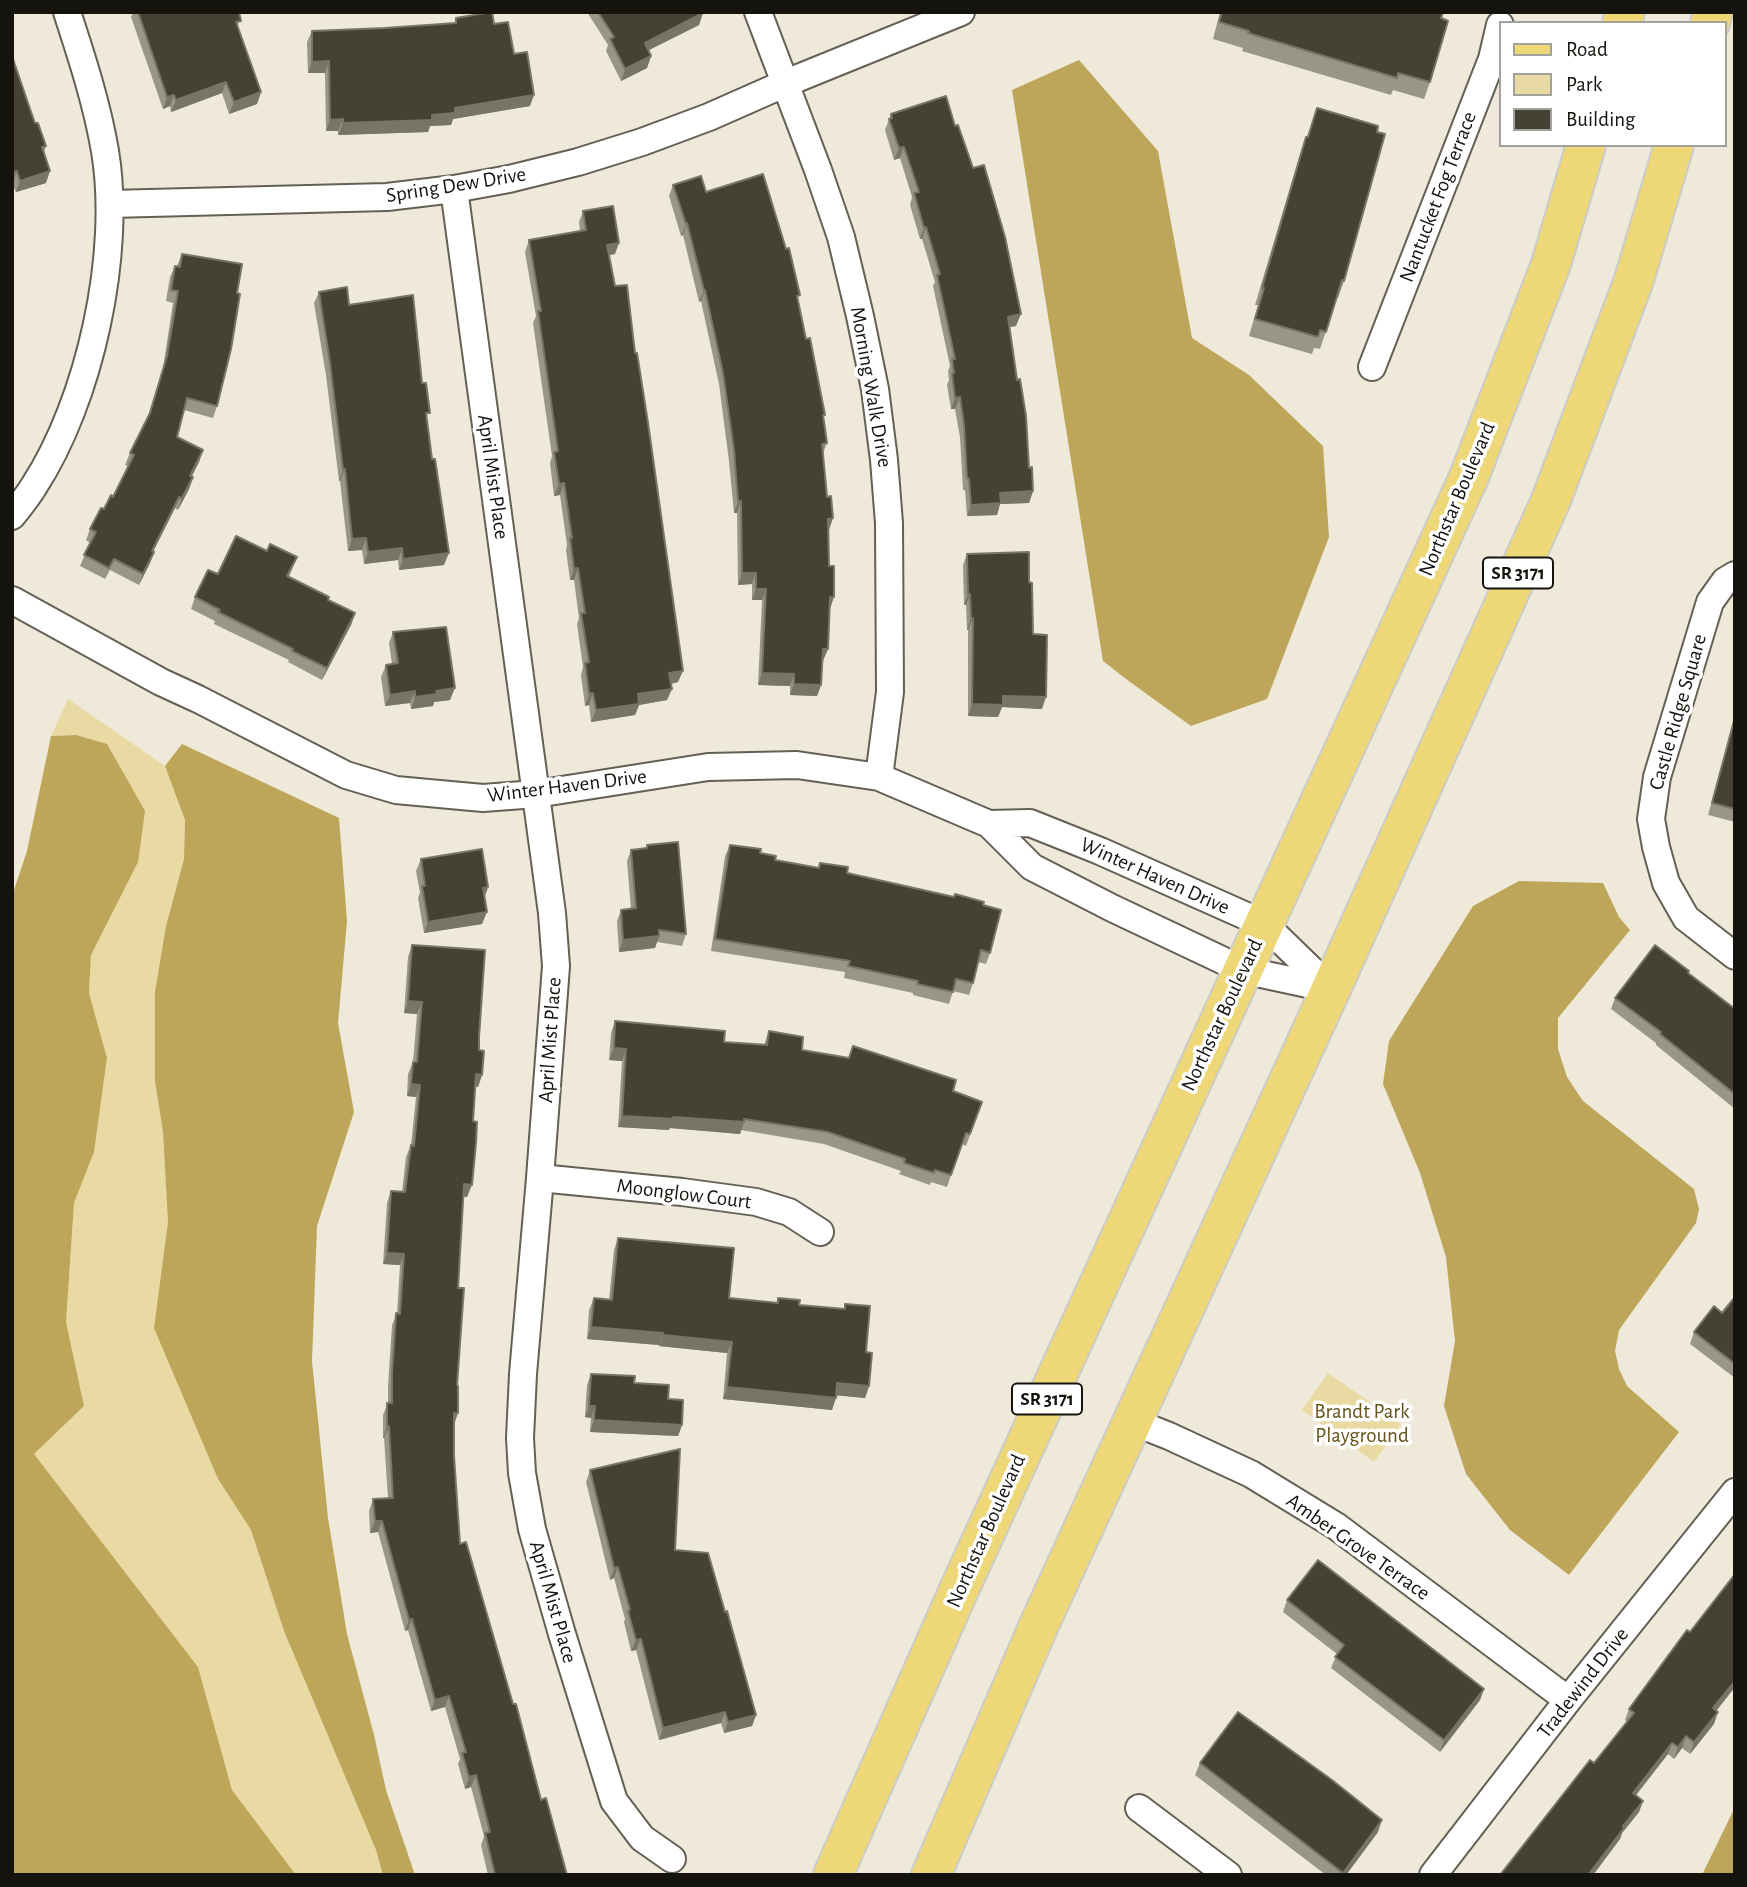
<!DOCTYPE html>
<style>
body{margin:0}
#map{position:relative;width:1747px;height:1887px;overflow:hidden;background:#eee9d9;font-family:"Alegreya Sans",sans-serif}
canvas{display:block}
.frame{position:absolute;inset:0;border:14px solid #14130d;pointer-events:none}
.legend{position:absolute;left:1499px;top:21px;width:228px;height:126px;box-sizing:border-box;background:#fff;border:2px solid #a1a19e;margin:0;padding:9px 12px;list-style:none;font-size:21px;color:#14130d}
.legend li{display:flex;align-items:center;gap:14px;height:35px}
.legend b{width:35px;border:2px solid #a1a19e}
</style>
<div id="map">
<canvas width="1747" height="1887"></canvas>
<div class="frame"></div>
<ul class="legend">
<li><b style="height:9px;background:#eed776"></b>Road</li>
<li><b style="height:19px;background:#e9d9a3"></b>Park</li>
<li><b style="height:19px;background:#454235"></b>Building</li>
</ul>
</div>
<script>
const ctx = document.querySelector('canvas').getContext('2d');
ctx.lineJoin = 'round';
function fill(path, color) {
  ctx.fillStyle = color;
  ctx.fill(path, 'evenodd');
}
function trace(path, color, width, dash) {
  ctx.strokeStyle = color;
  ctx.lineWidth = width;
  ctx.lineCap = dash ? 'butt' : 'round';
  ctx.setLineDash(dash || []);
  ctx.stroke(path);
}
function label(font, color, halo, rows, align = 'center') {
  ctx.font = font + ' "Alegreya Sans",sans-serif';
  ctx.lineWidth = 7;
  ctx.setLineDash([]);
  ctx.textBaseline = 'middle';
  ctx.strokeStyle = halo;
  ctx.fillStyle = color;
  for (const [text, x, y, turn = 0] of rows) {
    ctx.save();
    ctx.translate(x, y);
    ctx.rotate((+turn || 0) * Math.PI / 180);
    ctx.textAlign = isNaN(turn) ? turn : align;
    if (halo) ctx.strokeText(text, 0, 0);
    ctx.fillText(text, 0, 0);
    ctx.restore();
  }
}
const green = new Path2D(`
 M68 699 165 766 185 820 184 859 166 926 155 1081 163 1132 168 1222 155 1328 218 1479 251 1530 284 1631 376 1850 383 1875H296L232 1790 198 1667 34 1454 84 1406 66 1322 74 1203 94 1152 107 1058 89 993 91 955 113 912 76 735 51 736Z
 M1328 1373 1401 1424 1374 1462 1302 1410Z`);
const forest = new Path2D(`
 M1079 60 1158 151 1192 338 1249 375 1323 446 1329 537 1267 699 1191 726 1126 679 1103 661 1012 90Z
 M76 735 107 744 145 811 138 862 91 955 89 993 107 1058 94 1152 74 1203 66 1322 84 1406 34 1454 198 1667 232 1790 296 1875H12V896L27 851 51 736Z
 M182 744 339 818 347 921 338 1023 354 1112 317 1226 312 1361 328 1518 347 1634 374 1735 386 1790 415 1875H383L376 1850 284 1631 251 1530 218 1479 154 1328 168 1222 163 1132 155 1081V992L166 926 184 859 185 820 165 766Z
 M1519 881 1603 883 1619 917 1630 930 1558 1018V1049L1567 1077 1583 1101 1694 1189 1699 1209 1696 1223 1619 1330 1615 1351 1619 1369 1627 1386 1679 1432 1569 1575 1510 1530 1466 1474 1444 1406 1455 1341 1446 1257 1420 1173 1383 1084 1389 1041 1473 906Z
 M1735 1807V1875H1702Z`);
const minor = new Path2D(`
 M758 12 818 170 841 237 860 316 875 389 884 460 889 523 890 692 879 777
 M454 189 552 913 556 966 540 1178 523 1374 520 1438 522 1473 532 1529 562 1634 614 1801 642 1838 672 1859
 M110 204 387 197 454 189 509 179 578 162 642 142 709 117 786 83 961 12
 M1372 367 1492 59 1500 25
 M12 516C20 506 28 496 34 486 90 400 122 253 105 151 97 104 82 58 67 12
 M1735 575 1725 581 1710 602 1657 777 1651 819 1656 847 1666 883 1686 918 1735 956
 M12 600 161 682 198 699 346 775 396 790 483 798 536 794 708 767 797 765 879 777 989 824 1032 867 1112 908 1243 970 1331 989
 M989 824 1030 823 1100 851 1264 924 1331 989
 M540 1178 682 1192 756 1202 789 1212 820 1232
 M1131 1421 1169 1436 1251 1474 1336 1526 1568 1700
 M1139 1808 1228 1875
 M1433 1875 1568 1700 1735 1492`);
const primary = new Path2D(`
 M1622 23 1625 12
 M1710 23 1713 12
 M833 1875 958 1592 1469 477 1551 264 1586 145
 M931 1875 1039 1625 1331 989 1551 500 1634 280 1674 145`);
const wall = new Path2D(`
 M133 12H239L238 29 261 92 257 104 229 114 222 93 171 112 170 106 163 109 131 17Z
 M587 12H702L699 25 649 50 651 56 647 68 621 81 606 51 608 45Z
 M1220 12H1443L1430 82 1424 99 1393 90 1391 95 1242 51 1243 48 1213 39Z
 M456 18 494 24 514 54 530 106 453 119 451 125 430 126 428 132 338 135V131H326L325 73H308L307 42 312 31 385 28 454 23Z
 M1317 108 1344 281 1338 298H1337L1320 349 1314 348 1312 354 1249 336 1258 305H1255L1300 154 1306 137H1307Z
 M891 114 1016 326 1009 327 1033 491 1029 503 1000 504 997 515 967 516 965 490H963L960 437 955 409H951L947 385 949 380 948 371 950 366 933 286 935 282 922 239H920L910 205 912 197 900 158 894 160 885 130Z
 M35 123 46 146 44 152 46 183 16 192 12 183Z
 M673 185 706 192 798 301 823 419 827 443 823 453 829 530H828L830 609 822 661 821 685 817 696 790 695V686L758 685 762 600H752V584L738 585 737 513H734L729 461 719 384 701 301 699 302 683 235 681 236 669 196Z
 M583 211 615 254 609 255 678 682 671 684 672 689 667 700 639 705 635 715 591 722 589 705 585 706 581 675 583 667 577 624 579 618 574 580H570L566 550 567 545 560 495 554 496 550 463 552 456 533 323 536 316 525 252 529 240 580 231 579 222Z
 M182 254 217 406 213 418 184 410 177 437 203 450 199 462 192 476 193 477 189 489 178 510 175 508 153 551 154 552 150 563 139 585 110 570 105 579 80 566 90 543 86 540 90 529 113 497 128 466 125 465 130 453 148 416 163 368 173 303 166 301 170 277 175 266H177Z
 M319 292 349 305 422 383 427 420 444 565 399 570 398 560 364 564 362 550 348 551 340 481H339L326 375 314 303Z
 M267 551 297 557 289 577 328 600 355 613 351 625 322 680 288 662 289 660 214 624 215 621 191 609 195 597 218 574Z
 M967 554 1029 582 1033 634 1042 709 1002 707 998 717 968 716V630H967L966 605H964L963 565Z
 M393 632 450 700 434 702 433 706 411 709 410 703 385 706 381 677 386 665 392 664 389 643Z
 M1735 716V822L1708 815Z
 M647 845 686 934 682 946 657 942 655 948 619 952 617 921 621 910 631 909 627 861 631 850 646 848Z
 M730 845 760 853 775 860 818 868 820 863 847 873 983 905 990 953 986 964 978 962 973 983 969 995 953 991 949 1004 913 995V993L844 978 845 972 711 951 725 856Z
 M421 859 488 887 484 898 482 924 424 933 418 898 420 893 416 871Z
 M412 945 479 1037V1050L482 1075 478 1087 475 1086 467 1197 463 1196 458 1288 454 1456 460 1544 541 1800 567 1875H488L481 1845 484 1836 471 1787 465 1789 458 1764 460 1759 445 1707 431 1711 408 1630 405 1631 378 1532 370 1533 369 1511 373 1499 388 1498 384 1438H383V1415L388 1403V1386L392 1325 397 1314 400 1265 383 1264 387 1203 391 1191 402 1192 406 1157 411 1145 416 1097 407 1096 408 1074 413 1062 417 1014 404 1013 408 957Z
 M1689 974 1735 1009V1109L1656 1045V1043L1611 1009 1615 998Z
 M615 1021 724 1042 764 1045 769 1031 802 1050 953 1091 982 1102 966 1146 962 1144 947 1187 931 1182 930 1185 899 1174 901 1171 824 1144 741 1130 740 1134 670 1128 669 1130 618 1127 622 1061 609 1060 611 1033Z
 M618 1238 729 1298 776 1303 778 1298 799 1305 844 1309 845 1304 866 1352 869 1386 865 1398 836 1395 832 1410 723 1399 727 1353 659 1346V1345L587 1339 589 1310 594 1298 609 1300 614 1250Z
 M1735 1297V1378L1690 1344 1694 1332 1722 1313Z
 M591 1374 634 1383 668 1399 682 1425 678 1436 590 1432 591 1418 585 1417 587 1385Z
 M590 1470 675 1550 725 1612 756 1715 752 1726 724 1733 721 1723 659 1740 636 1650 631 1651 624 1622 625 1619 614 1578 610 1580 586 1482Z
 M1735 1574V1687L1716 1711 1714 1724 1690 1754 1682 1748 1674 1759 1668 1754 1636 1795 1643 1801 1639 1812 1622 1833 1620 1839 1593 1875H1500L1594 1763 1627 1722 1625 1720 1629 1709Z
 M1287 1600 1484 1689 1480 1700 1440 1752 1331 1668 1337 1654 1283 1612Z
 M1200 1763 1378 1832 1346 1875H1326L1195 1775Z`);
const shadedWall = new Path2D(`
 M703 13 699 25 641 54 645 43Z
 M651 56 647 68 621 81 625 69Z
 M329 61 325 73H308L312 62Z
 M226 82 222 93 171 112 176 100Z
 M261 92 257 104 229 114 234 102Z
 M174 95 170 106 163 109 167 97Z
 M534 95 530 106 453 119 451 125 430 126 428 132 338 135 343 123 432 115 455 108Z
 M343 119 338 131H326L330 120Z
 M904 147 900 158 894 160 899 148Z
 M17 171 13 182 12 183V172Z
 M50 171 46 183 16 192 20 181Z
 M687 223 683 235 681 236 686 224Z
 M926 227 922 239H920L924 228Z
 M619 243 615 254 603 256 607 245Z
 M704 290H705L701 301 699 302Z
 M1021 314 1016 326 1004 328 1008 317Z
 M960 397 955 409H951L955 398Z
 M203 450 199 462 186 487 190 476Z
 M345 469 340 481H339L343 470Z
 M193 477 189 489 178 510 182 498Z
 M564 483 560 495 554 496 559 484Z
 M1033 491 1029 503 1000 504 997 515 967 516 971 505 1000 493Z
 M179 497 175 508 148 562 152 551Z
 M738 501H741L737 513H734Z
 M833 518 829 530H824L828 519Z
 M366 538 362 550 348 551 352 539Z
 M402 548 398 560 364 564 368 552Z
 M154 552 150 563 139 585 143 574Z
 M449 553 444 565 399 570 403 559Z
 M578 568 574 580H570L574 569Z
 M742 573H756L752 584 738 585Z
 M756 589H766L762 600H752Z
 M968 594H970L966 605H964Z
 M830 597H834L830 609Z
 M355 613 351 625 322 680 327 668Z
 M971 618H973L968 630H967Z
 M823 649H828L823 661 819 660Z
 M683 671 678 682 665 685 669 673Z
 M762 673 794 674 790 686 758 685Z
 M794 684 821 685 817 696 790 695Z
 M455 688 450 700 434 702 433 706 411 709 415 697 436 691Z
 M672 689 667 700 639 705 635 715 591 722 596 710 638 694Z
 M415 691 410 703 385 706 390 695Z
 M593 693 589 705 585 706 589 694Z
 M1003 696 1046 697 1042 709 1002 707 998 717 968 716 972 704Z
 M488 887 484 899 483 888Z
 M487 912 482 924 424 933 428 922Z
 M659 936 655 948 619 952 623 940Z
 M408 1001 422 1002 417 1014 404 1013Z
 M614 1048 626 1049 622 1061 609 1060Z
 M476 1074 482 1075 478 1087 472 1086Z
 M411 1084 420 1085 416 1097 407 1096Z
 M622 1116 673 1117 744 1122 740 1134 670 1128 669 1130 618 1127Z
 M464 1184 472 1185 467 1197 460 1196Z
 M387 1253 404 1254 400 1265 383 1264Z
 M591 1327 663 1333 659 1345 587 1339Z
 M663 1335 732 1342 727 1353 659 1346Z
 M837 1383 869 1386 865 1398 833 1395Z
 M727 1387 836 1398 832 1410 723 1399Z
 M589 1406H595L591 1418 585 1417Z
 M454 1413H458L454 1425Z
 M594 1420 682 1425 678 1436 590 1432Z
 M387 1426H389L384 1438H383Z
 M375 1521H382L378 1532 370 1533Z
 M618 1567 614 1578 610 1580 614 1568Z
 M412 1619 408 1630 405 1631 409 1620Z
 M641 1639 636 1650 631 1651 636 1640Z
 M1735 1681V1687L1709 1720 1713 1708Z
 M1484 1689 1480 1700 1440 1752 1444 1740Z
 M449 1696 445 1707 431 1711 435 1700Z
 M725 1712 721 1723 659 1740 663 1728Z
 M1718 1712 1714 1724 1690 1754 1694 1742Z
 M756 1715 752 1726 724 1733 728 1722Z
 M1686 1736 1682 1748 1674 1759 1678 1747Z
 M1672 1743 1668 1754 1629 1804 1633 1793Z
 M476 1775 471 1787 465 1789 469 1777Z
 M1643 1801 1639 1812 1622 1833 1620 1839 1593 1875H1588L1623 1826Z
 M1382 1820 1378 1832 1346 1875H1342Z`);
const building = new Path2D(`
 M138 12H239L241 21 236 22 261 92 234 102 226 82 176 100 174 95 167 97Z
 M492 12 494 24 508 22 514 54 527 52 534 95 455 108V113L432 115V120L343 123V119L330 120 329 61 312 62V31L385 28 456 23V18Z
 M598 12H702L703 13 645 43 651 56 625 69 610 39 614 37Z
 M1222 12H1443L1441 18 1448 21 1430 82 1398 73 1397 78 1248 33 1249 31 1219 22Z
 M12 56 30 109 35 123H38L46 146 42 147 50 171 20 181 17 171 12 172Z
 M946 96 955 126 958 125 973 168 984 165 1005 237 1021 314 1008 317 1017 380 1020 379 1026 416 1029 468 1032 467 1033 491 1000 493 1001 503 971 505 969 479 967 478 964 425 960 397 955 398 952 373H954L952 359H955L937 275 940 274 926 227 924 228 914 193 919 192 904 147 899 148 889 119 892 118 891 114Z
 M1317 108 1378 126 1377 132 1385 134 1344 281 1342 280 1326 332 1320 330 1318 337 1255 319 1264 288H1262L1306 137H1308Z
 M763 174 786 249 789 248 800 295 797 296 806 339 810 338 825 415H823L827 443 822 444 827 497 831 496 833 518 828 519 829 566H834V597H830L828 649H823L821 685 794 684V674L762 673 766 589H756V573H742L741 501H738L734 450 723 373 705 290H704L687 223 686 224 673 185 701 176 706 192Z
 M613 206 619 243 607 245 615 286 627 285 635 353H637L648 423 683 671 669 673 672 689 638 694 639 704 596 710 593 693 589 694 585 663 589 662 581 613H585L578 568 574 569 570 538H572L564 483 559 484 554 452 558 451 538 311H541L529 240 586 230 583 211Z
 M182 254 242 264 237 293 240 294 231 349 217 406 187 398 177 437 203 450 190 476 193 477 182 498 179 497 152 551 154 552 143 574 114 559 109 568 84 555 96 532 90 529 101 508 104 509 111 495 113 497 134 455 130 453 150 413 167 356 178 291 171 290 175 266 180 267Z
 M347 287 349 305 413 295 422 383H426L430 413H426L432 459H435L449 553 403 559 402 548 368 552 366 538 352 539 345 469 343 470 330 363 319 292Z
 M236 536 267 551 270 544 297 557 287 576 329 597 328 600 355 613 327 668 292 651 293 649 218 612 220 610 195 597 208 570 218 574Z
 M1029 552V582L1032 583 1033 634 1047 635 1046 697 1003 696V705L972 704 973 618H971L970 594H968L967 554Z
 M446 627 455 688 436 691 437 694 415 697V691L390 695 386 665 398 663 393 632Z
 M1735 717V809L1712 803Z
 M678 842 686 934 659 930V936L623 940 621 910 636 908 631 850 647 848V845Z
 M730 845 761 849 760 853 776 856 775 860 819 868 820 863 848 867 847 873 954 897 955 894 984 902 983 905 1001 910 990 953 981 950 973 983 956 979 953 992 917 984 918 981 848 966 850 961 715 939Z
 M482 849 488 887 483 888 487 912 428 922 422 886H425L421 859Z
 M412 945 485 950 479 1037V1050L484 1051 482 1075 476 1074 473 1121 477 1122 476 1143 472 1185 464 1184 458 1288H464L457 1385 458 1386V1413H454V1456L460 1544 466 1542 513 1704H516L541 1800 546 1798 567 1875H495L485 1833 490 1832 476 1775 469 1777 462 1753 466 1752 449 1696 435 1700 412 1619 409 1620 382 1521H375L373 1499 393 1498 389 1426H387V1403H392V1374L396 1313 400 1314 404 1254 387 1253 391 1191 405 1192 411 1145 414 1146 420 1085 411 1084 413 1062H417L422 1002 408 1001Z
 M1655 945 1689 971 1688 973 1735 1009V1094L1660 1034 1661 1032 1615 998Z
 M615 1021 725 1031 724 1042 767 1045 769 1031 803 1037 802 1050 849 1058 853 1046 956 1080 953 1091 982 1102 970 1134 966 1133 951 1175 935 1170 934 1173 904 1163 905 1159 828 1132 744 1119V1122L673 1117V1119L622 1116 626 1049 614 1048Z
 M618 1238 734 1248 729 1298 778 1303V1298L800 1300 799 1305 845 1309V1304L870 1306 866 1352 872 1353 869 1386 837 1383 836 1398 727 1387 732 1342 663 1335V1333L591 1327 594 1298 612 1300Z
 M1735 1297V1364L1694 1332 1714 1306 1722 1313Z
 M591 1374 635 1376 634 1383 669 1385 668 1399 683 1400 682 1425 594 1420 595 1406H589Z
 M680 1449 675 1550 708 1553 725 1612 727 1611 756 1715 728 1722 725 1712 663 1728 641 1639 636 1640 628 1611 630 1610 618 1567 614 1568 590 1470Z
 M1318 1560 1484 1689 1444 1740 1335 1657 1344 1645 1287 1600Z
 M1735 1574V1681L1713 1708 1718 1712 1694 1742 1686 1736 1678 1747 1672 1743 1633 1793 1643 1801 1623 1826 1624 1828 1588 1875H1500L1590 1760 1594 1763 1634 1713 1629 1709 1687 1630 1690 1632Z
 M1238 1712 1332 1780 1382 1820 1343 1873 1200 1763Z`);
const shields = [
 [1518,573,70],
 [1047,1399,70]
];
const shieldNames = [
 ["SR 3171",1518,573],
 ["SR 3171",1047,1399]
];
const streetNames = [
 ["Spring Dew Drive",456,185,-9],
 ["Nantucket Fog Terrace",1438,197,-69],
 ["Morning Walk Drive",871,387,80],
 ["April Mist Place",493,477,82],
 ["Northstar Boulevard",1457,499,-67],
 ["Castle Ridge Square",1678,712,-74],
 ["Winter Haven Drive",567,786,-7],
 ["Winter Haven Drive",1155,876,24],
 ["Northstar Boulevard",1222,1015,-65],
 ["April Mist Place",550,1040,-86],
 ["Moonglow Court",684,1194,7],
 ["Northstar Boulevard",986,1531,-66],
 ["Amber Grove Terrace",1358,1547,35],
 ["April Mist Place",553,1602,74],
 ["Tradewind Drive",1583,1683,-52]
];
const parkNames = [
 ["Brandt Park",1362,1412],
 ["Playground",1362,1436]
];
fill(green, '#e9d9a3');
fill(forest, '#bda659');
trace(minor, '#646053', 30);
trace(primary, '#cbcbca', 42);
trace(minor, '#fff', 26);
trace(primary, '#eed776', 38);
fill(wall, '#9a9687');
fill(shadedWall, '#787466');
fill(building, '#454235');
trace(building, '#787466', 2);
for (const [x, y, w] of shields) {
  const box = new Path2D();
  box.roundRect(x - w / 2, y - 15.5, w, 31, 5);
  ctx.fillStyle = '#fff';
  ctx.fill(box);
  trace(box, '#14130d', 2);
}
label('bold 19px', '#14130d', null, shieldNames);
label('21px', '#14130d', '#fff', streetNames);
label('21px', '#645419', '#fff', parkNames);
</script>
